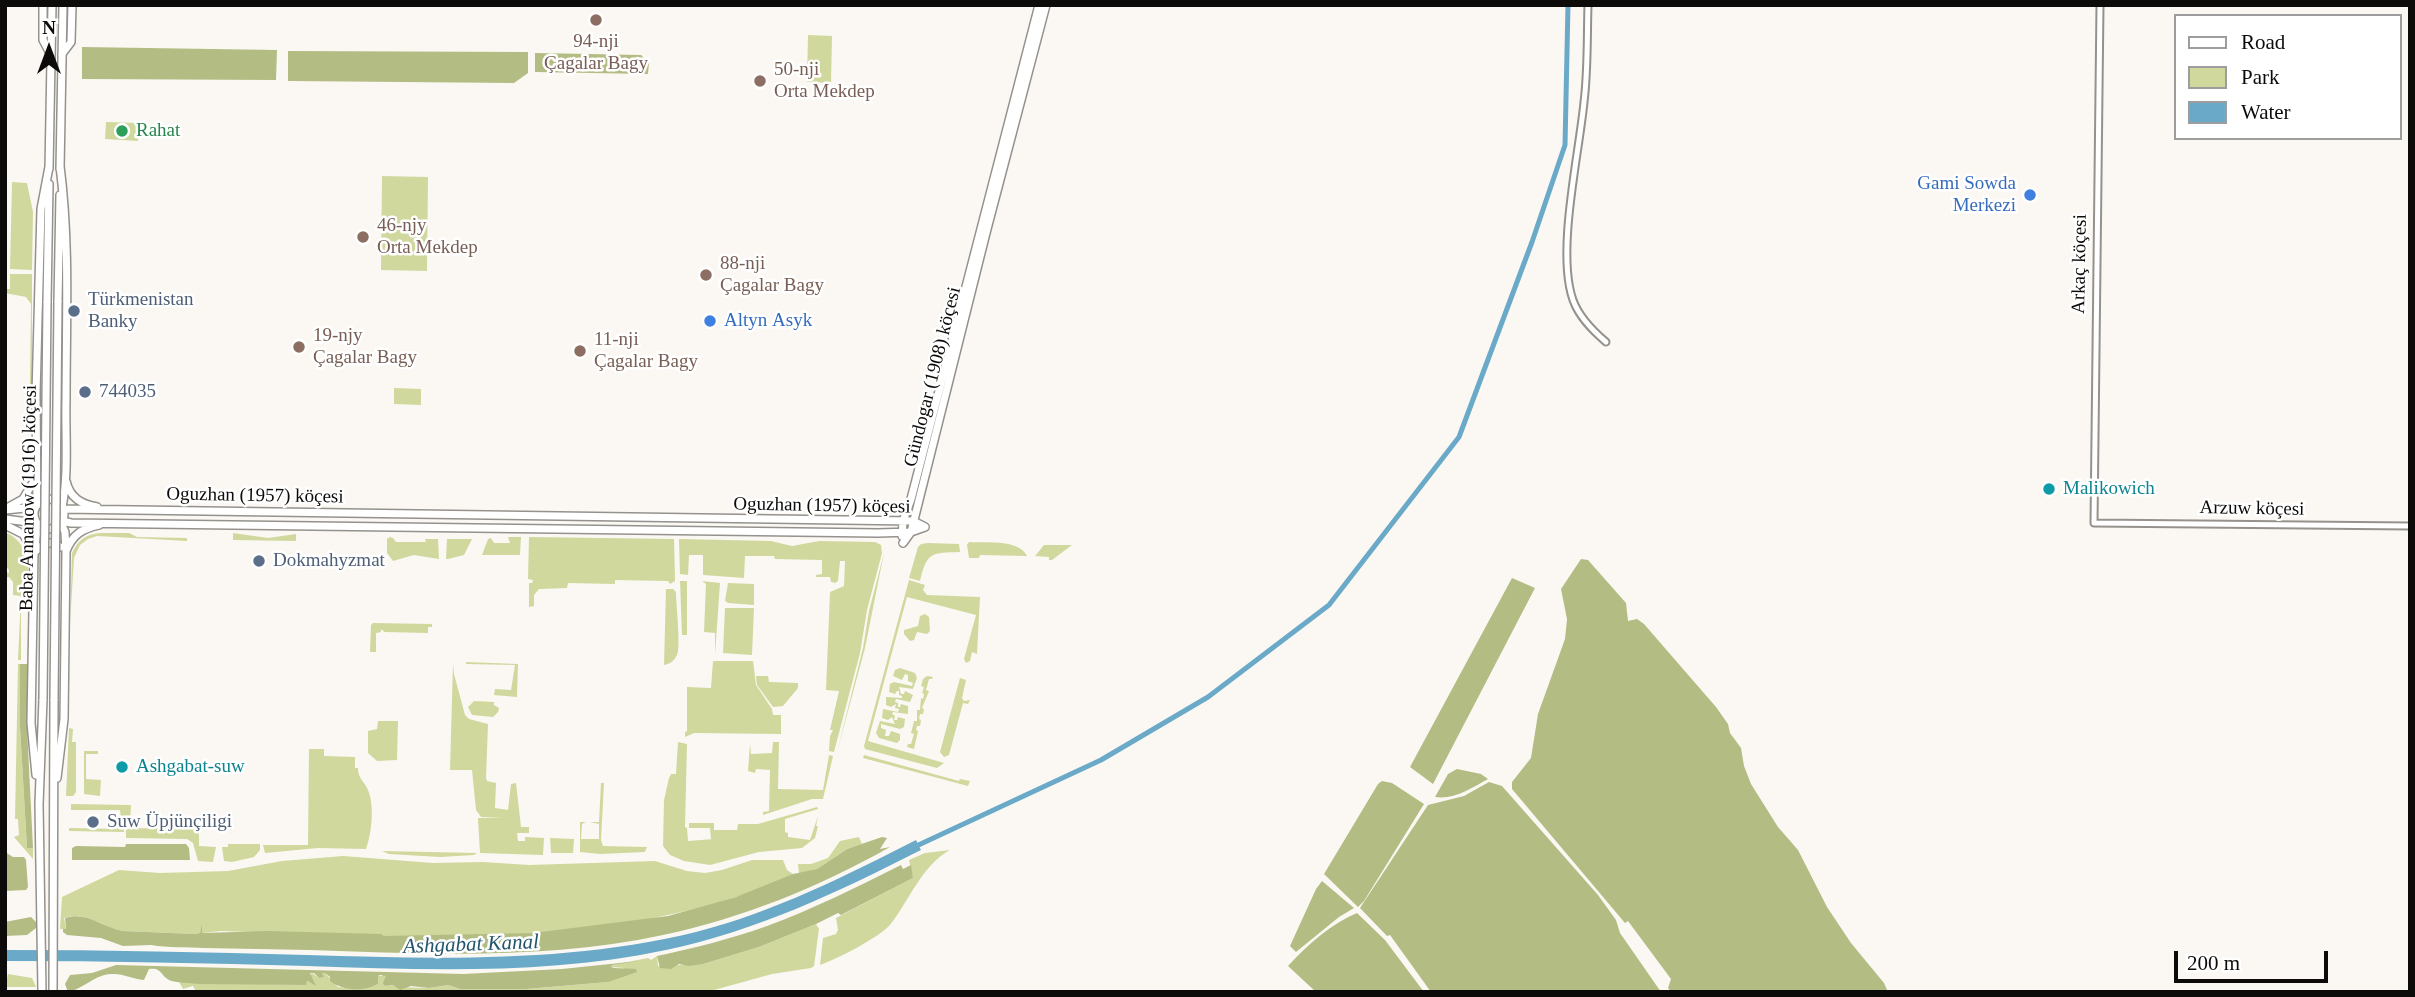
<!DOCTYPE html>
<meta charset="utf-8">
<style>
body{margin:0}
#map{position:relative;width:2415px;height:997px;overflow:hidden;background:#fbf8f3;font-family:Georgia,serif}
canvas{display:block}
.frame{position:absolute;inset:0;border:7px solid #0c0b09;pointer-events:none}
.legend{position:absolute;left:2174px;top:14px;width:228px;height:126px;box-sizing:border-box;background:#fff;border:2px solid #9e9d9d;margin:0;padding:9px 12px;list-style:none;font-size:21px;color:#0c0b09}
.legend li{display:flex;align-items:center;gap:14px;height:35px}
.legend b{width:35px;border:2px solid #9e9d9d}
.north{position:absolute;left:14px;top:14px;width:70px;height:70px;-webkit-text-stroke:5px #fff;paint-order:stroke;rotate:0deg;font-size:19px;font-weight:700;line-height:28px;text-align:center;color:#0c0b09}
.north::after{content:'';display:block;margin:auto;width:24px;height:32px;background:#0c0b09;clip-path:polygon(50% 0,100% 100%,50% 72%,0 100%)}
.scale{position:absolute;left:2174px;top:951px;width:154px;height:32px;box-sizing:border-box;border:4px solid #0c0b09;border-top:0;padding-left:9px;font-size:21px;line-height:24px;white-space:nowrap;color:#0c0b09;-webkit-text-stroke:5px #fff;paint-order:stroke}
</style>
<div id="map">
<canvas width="2415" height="997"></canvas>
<div class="frame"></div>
<ul class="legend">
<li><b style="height:9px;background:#fff"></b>Road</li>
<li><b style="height:19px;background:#d0d89d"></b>Park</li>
<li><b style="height:19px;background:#6aaac8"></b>Water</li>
</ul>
<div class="north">N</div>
<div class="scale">200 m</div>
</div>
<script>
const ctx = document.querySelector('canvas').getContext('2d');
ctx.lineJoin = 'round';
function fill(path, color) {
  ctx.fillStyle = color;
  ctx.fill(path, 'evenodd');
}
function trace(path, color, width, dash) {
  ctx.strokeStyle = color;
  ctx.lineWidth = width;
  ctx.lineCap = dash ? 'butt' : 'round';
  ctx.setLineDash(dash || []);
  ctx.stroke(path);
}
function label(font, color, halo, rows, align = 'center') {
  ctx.font = font + ' Georgia,serif';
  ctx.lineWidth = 5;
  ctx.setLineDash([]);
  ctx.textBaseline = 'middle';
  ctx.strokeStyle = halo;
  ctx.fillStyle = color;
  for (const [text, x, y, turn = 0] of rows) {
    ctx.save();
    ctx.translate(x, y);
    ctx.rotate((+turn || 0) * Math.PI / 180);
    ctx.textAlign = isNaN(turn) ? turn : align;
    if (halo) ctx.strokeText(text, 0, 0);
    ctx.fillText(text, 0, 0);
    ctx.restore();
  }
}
const green = new Path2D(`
 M808 35 832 36 831 83 807 82Z
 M106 122 139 123 138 141 105 139Z
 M382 176 428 177 427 271 381 270Z
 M12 182 27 183 33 212 32 270 10 269Z
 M10 274H32V387H30L31 304 26 297 5 293V289H10Z
 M394 388 421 389V405L394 404Z
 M5 532C36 545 28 583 27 611H21V660H18L21 596 13 595V582L9 577H5V572L9 573V570L5 565Z
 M101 533H129L137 537 187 538V541L97 536 88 539 80 545 74 558 70 624 72 553C78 540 86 534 101 533Z
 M233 533 268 538 296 534V541L233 540Z
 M390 537 393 538 396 542H426L425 539H438L439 559 414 555 393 561 387 553V539Z
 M508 537H521L520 555H482L488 539 491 538 494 543H510Z
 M529 537 674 539 675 581 670 584 668 581 615 580V584L568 583 567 588 539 589 534 595V606L529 607V583H532L533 580 528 579Z
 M447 539H472L464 555 448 559H446Z
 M679 539 771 541 792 546 819 541 875 542 881 545 882 553 867 610 860 653 834 752 829 751 830 736 833 730H830L839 691 826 690 830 592 844 586 845 561H840L838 581 835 583 831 582 830 577H816V575L822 574V560L775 559 774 556H745L744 578 703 575V555H689L688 575 680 574Z
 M969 542C986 543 1019 539 1027 556L980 555 979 558H969L967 545Z
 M928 543 959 544 960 552C932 553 927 551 920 581L909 578 918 547 921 544Z
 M1044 545H1072L1052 560H1049V557L1035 556Z
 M884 553 865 648 837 752 863 648 869 611Z
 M909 580 925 585 923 590 927 595 980 597 977 654 972 652 970 661 966 663 964 659 976 615 907 597 868 741 944 763 937 768 865 749 864 746Z
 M680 581H687V635H682Z
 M702 581 720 583 715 655V633L704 632 706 584Z
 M728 583 754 584V605L728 603 725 601Z
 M666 589H673L676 592C676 604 681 647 677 655 674 661 670 664 664 665Z
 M725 608H754L752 655 723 653Z
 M925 614 929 617 930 631 927 634 917 632 914 640 910 641 904 634V630L918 626 920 616Z
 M373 623 432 624V627H428V633L384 632 383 630H381V632L376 633V652H370L371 625Z
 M713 661H753L756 685 772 709 773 715H781V734L694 733 685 737V732L687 731V687L711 688Z
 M466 662 518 664 517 697 494 695 495 689 511 690 515 665 466 664Z
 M453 663 454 674 465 715 469 719 488 724 486 778 487 781 496 783 495 808 508 810 511 784 516 783 521 827H529V833H517L518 841H525V837L544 838 543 855 480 853 478 818H503L481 817 476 810 472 770H450Z
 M18 664H20V727L27 848H33V859L14 837 19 835 18 819H15Z
 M900 668 915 673 917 678 913 689 899 687 901 694H904L905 691 913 695 910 702 896 699 895 702 898 703V707H900L901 704 908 706V714L893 712 892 714 895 716 894 720H897L898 717 905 719 904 727 900 729 881 724V728L886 730 885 736H889L891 731 900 734V740L897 743 879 738 876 733 880 721 895 724 892 717 888 720 882 718 883 709 898 712 899 709 895 708 896 704 891 707 886 705V697L902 698V696L899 695V691H897L895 694 889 692 890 684 894 682 912 686 913 683 908 681V675L905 674 902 680 893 676 895 670Z
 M756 676H768L769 682 798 683V688L783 706 773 707 757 685Z
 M927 676 933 677 932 679H929L926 690 929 691 922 708 924 709 923 714H920L919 719 921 720 920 726H917L916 730 918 731 914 749 907 747 908 744H911L914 734 911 733 914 721H917V710H920L921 698 923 699 924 694 922 693 924 687 921 686 923 679Z
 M960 678 966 680 962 698 964 701 970 700 968 704 963 703 949 755 944 757 940 752Z
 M474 701 494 702V705L499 708 498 712 493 717 472 715 468 707Z
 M378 721H398L397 760 377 761 368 753V731L377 729Z
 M69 728 73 729 72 742H76V792L73 796H66Z
 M678 742 687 744 685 827 687 828 688 841 714 839H711L710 828H689V823H714V830H737L738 824H758L817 807 818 809 785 819V832L788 833V837L810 840 818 816 816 826H818L815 838 802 848 759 852 710 865 684 861 670 855 663 846 664 800 669 778 671 774H676Z
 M773 742H779L778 789 823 790 829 755 833 756 823 799H812L763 815V812L769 811 770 770 756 769 755 773 748 771 750 744 751 754 772 753Z
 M309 749H324V756L355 757V768H358C358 778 363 780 367 788 375 803 372 833 366 849L318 848 265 853 263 845H308Z
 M84 751H98V754H86V779L101 780 100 796 84 794Z
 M864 755 959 781 960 779 970 781 968 786 863 758Z
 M601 783H604L601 840 603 846 647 847 645 852 600 854 580 852V822H586L582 824 581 839H599V824L590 822H599Z
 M71 804 131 805 130 824H124V832L69 831V828L117 829 118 818H121L120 810H71Z
 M126 828 199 829V846L216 847 213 862 198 861 193 843 187 839 126 838Z
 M859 837 862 844 847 849 817 869 799 874 798 864H811L828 858 840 841Z
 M550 838 574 839 573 853H551Z
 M228 844H260V850L254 857 232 862 224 861 222 847H228Z
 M950 850C922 865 909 901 890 925 878 938 837 959 820 965L823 938 836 934 838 930 836 918 913 878 909 860 925 853Z
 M382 851 476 853H477L474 855 440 857 389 854Z
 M343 856 433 863 483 862 529 865 655 861 687 871 705 873 722 870 752 860H783L787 870 793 874C779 885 748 893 729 899 570 949 386 936 221 931L202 933V924L200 933 195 934 123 931C102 927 86 910 64 918L66 929H60L62 897 119 870 160 873 228 871 282 861Z
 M816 924 819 929C817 942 816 953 814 966L811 968 772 974 707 992H196L193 986 183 989 179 982 305 985 306 981 315 985 310 975 312 973 319 978 323 977 322 973H325L338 987C352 988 365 992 378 984V975L386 977 384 980 385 986 394 985 396 987 429 988 448 985 460 989H526L585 984 608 982 624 968 611 967 612 965 648 958 651 960 657 956 658 966 703 964 759 947Z
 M8 974 32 978 36 987H5Z`);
const forest = new Path2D(`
 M82 47 277 50 276 80 82 79Z
 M288 51 528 52V73L514 83 288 81Z
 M535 53 641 55 649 63 648 74 535 72Z
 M1581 559 1588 560 1626 603 1628 621 1637 619 1644 624 1716 707 1728 724 1730 733 1741 748 1744 766 1751 784 1778 827 1798 850 1827 907 1851 943 1884 983 1888 992H1671L1668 988 1671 979 1628 921 1625 923 1512 789V782L1531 758 1538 714 1565 639 1567 619 1561 589Z
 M1512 578 1535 588 1433 784 1410 767Z
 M20 664H27V728L33 848H27L20 727Z
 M1457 769 1481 774 1488 779C1472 788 1454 800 1435 797L1448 774Z
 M1382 781 1392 783 1424 804 1364 901 1358 907 1324 874 1378 784Z
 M1489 782 1502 786 1598 895 1616 920 1620 933 1661 992H1431L1390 935 1387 936 1360 908 1428 805 1464 796Z
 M882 837 887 838 880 849 890 847C819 887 743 918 663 935 549 960 427 954 310 950 274 949 239 949 204 948 187 947 168 948 151 945L123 946 101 938 67 935 63 932V929H66L65 918C87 911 102 927 123 931L195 934 200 933 202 923V933L267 931 381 934 384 936 533 933 668 916 736 897 793 874 817 869 847 849Z
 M126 844H186L189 848 190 860H72V848L76 846 125 847Z
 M5 852 13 857H24L26 860 28 887 26 890 5 891Z
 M901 865 903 869 911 865 913 878 841 915 838 913 816 924 759 947 703 964 689 966 679 964 671 969 660 968 657 956C694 948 731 939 767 926 813 909 857 887 901 865Z
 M1322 881 1354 908 1339 917 1296 952 1290 946 1316 889Z
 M1357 913 1385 940 1424 992H1316L1288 966C1307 945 1331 924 1357 913Z
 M31 917 36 922V928L27 935 5 936V922Z
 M639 961 612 965 611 967 614 968 636 969 637 972 608 982 526 989H460L448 985 429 988 411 986 400 990 393 985 385 986 383 983 386 975 384 977 382 975H378V984C365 992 343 991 330 981V977L325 973H322L324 977 319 978 314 973H310L316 986 307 981 306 985 200 984C192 983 175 983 169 980 160 975 162 967 149 969L144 980C133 979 122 973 111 974 96 974 83 989 68 992L65 984 70 975 92 973 116 965 463 974 562 969Z`);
const water = new Path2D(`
 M916 840 921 850C838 892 757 931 666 950 548 975 426 970 307 966 206 963 106 961 5 961V950C106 950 206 952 307 955 437 959 569 963 696 932 774 912 845 876 916 840Z`);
const canal = new Path2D(`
 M912 848 1101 760 1208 697 1329 605 1459 437 1532 242 1565 145 1568 5`);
const minor = new Path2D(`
 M1588 5C1587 37 1588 70 1584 102 1579 155 1556 252 1573 300 1579 317 1592 330 1606 342
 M2100 5 2094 523 2410 526`);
const major = new Path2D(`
 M43 5V40L51 55
 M62 54 71 42 72 5
 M60 166C70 244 66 321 66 399 65 434 69 473 62 507
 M49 169 52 5
 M60 169 63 5
 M58 302 60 195
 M47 303 49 184
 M66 481C70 498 81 504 97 507
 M34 514a15 15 0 1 1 30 0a15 15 0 1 1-30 0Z
 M37 505 36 394 41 209 49 167
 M5 509 23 499 34 481
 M63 509 913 521 925 527
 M5 510 35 507
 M5 519 36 523
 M62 521 71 523 878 533 911 532 925 527
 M5 525 23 534 34 552
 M902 536 903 521 911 499 1039 5
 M903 543 911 532 986 233 1046 5
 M66 551C73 534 82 529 99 525
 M34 553C42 544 50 539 60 547
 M36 775 31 723 34 553 38 525
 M57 778 64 719 66 552 65 532 61 523
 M42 992 39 804 43 699
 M53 992 54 699`);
const majorBridge = new Path2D(`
 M43 699 47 303
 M54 699 58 302`);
const markers = [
 [596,20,7,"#8d6e63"],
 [760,81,7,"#8d6e63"],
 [122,131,7,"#2e9e5b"],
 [2030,195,7,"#3f7fe0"],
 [363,237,7,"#8d6e63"],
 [706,275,7,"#8d6e63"],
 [74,311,7,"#5c6f8a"],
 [710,321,7,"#3f7fe0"],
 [299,347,7,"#8d6e63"],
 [580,351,7,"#8d6e63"],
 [85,392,7,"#5c6f8a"],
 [2049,489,7,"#0f9aa8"],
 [259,561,7,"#5c6f8a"],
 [122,767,7,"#0f9aa8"],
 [93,822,7,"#5c6f8a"]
];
const educationNames = [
 ["94-nji",596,42,"center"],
 ["Çagalar Bagy",596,64,"center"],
 ["50-nji",774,70],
 ["Orta Mekdep",774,92],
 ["46-njy",377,226],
 ["Orta Mekdep",377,248],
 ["88-nji",720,264],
 ["Çagalar Bagy",720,286],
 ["19-njy",313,336],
 ["Çagalar Bagy",313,358],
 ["11-nji",594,340],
 ["Çagalar Bagy",594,362]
];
const leisureNames = [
 ["Rahat",136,131]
];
const shopNames = [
 ["Gami Sowda",2016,184],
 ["Merkezi",2016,206],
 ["Altyn Asyk",724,321,"left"]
];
const streetNames = [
 ["Arkaç köçesi",2080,264,-89],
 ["Gündogar (1908) köçesi",933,377,-76],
 ["Oguzhan (1957) köçesi",255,496,1],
 ["Baba Annanow (1916) köçesi",29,498,-89],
 ["Oguzhan (1957) köçesi",822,506,1],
 ["Arzuw köçesi",2252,509,1]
];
const serviceNames = [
 ["Türkmenistan",88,300],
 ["Banky",88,322],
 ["744035",99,392],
 ["Dokmahyzmat",273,561],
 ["Suw Üpjünçiligi",107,822]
];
const cultureNames = [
 ["Malikowich",2063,489],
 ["Ashgabat-suw",136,767]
];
const waterNames = [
 ["Ashgabat Kanal",471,945,-2]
];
fill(green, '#d0d89d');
fill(forest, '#b3bc82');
fill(water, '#6aaac8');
trace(canal, '#6aaac8', 5);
trace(minor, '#95928d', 9);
trace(major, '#95928d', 10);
trace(minor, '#fff', 5);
trace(major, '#fff', 7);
trace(majorBridge, '#95928d', 10, []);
trace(majorBridge, '#fff', 7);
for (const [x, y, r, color] of markers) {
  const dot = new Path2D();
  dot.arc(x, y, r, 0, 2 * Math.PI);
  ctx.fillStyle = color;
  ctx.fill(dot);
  trace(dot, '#fff', 2.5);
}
label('19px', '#785e54', '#fff', educationNames, 'left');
label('19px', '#27864d', '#fff', leisureNames, 'left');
label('19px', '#366cbe', '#fff', shopNames, 'right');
label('19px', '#0c0b09', '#fff', streetNames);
label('19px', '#4e5e75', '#fff', serviceNames, 'left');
label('19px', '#0d838f', '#fff', cultureNames, 'left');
label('italic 21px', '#22556b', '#fff', waterNames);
</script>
